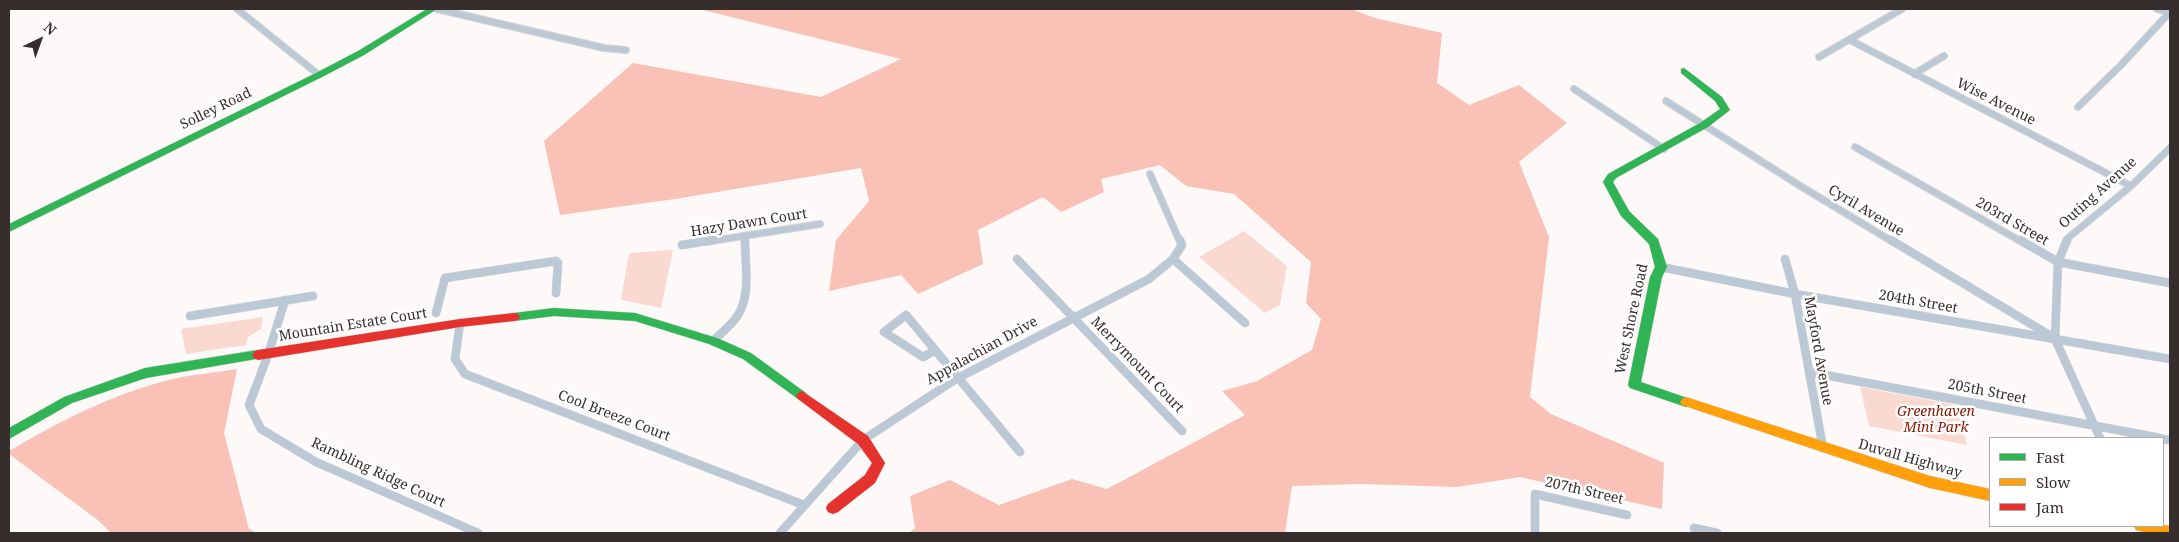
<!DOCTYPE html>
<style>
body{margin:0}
#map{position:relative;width:2179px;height:542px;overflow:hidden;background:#fcf9f8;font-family:"Noto Serif",serif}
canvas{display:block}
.frame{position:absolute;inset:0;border:10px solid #362e2c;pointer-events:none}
.legend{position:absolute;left:1989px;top:437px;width:175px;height:90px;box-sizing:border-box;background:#fff;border:1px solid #afabab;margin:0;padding:6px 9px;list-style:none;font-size:15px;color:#362e2c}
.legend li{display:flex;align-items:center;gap:10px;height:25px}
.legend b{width:25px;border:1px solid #afabab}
.north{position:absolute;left:15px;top:15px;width:50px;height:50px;-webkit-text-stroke:4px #fff;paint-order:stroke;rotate:42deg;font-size:14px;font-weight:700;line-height:20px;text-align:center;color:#362e2c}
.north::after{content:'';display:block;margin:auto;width:18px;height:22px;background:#362e2c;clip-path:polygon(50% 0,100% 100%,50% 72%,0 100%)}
</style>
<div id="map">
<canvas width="2179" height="542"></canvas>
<div class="frame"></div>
<ul class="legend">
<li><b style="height:6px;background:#30b455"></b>Fast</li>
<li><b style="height:6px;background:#ff9f0a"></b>Slow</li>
<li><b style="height:6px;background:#e5322d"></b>Jam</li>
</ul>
<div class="north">N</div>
</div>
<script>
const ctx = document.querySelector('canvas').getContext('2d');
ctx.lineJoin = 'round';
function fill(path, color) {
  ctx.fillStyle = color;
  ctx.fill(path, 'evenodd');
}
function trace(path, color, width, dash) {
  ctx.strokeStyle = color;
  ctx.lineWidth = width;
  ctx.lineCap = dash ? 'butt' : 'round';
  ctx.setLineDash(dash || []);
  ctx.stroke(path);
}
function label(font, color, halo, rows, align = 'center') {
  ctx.font = font + ' "Noto Serif",serif';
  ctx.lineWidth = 5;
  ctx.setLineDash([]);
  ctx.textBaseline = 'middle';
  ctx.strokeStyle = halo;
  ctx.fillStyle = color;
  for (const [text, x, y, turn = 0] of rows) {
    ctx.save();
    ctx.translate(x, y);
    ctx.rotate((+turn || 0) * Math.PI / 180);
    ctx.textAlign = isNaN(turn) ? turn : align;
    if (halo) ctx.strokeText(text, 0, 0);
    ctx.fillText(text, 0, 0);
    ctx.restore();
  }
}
const green = new Path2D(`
 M1244 231 1287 266 1280 305 1265 313 1199 257Z
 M673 250 661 308 621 300 629 253Z
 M263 317 261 329 248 337 246 345 186 354 181 329Z
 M1860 387 1956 405 1967 445 1869 426Z`);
const forest = new Path2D(`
 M699 9H1351L1375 18 1442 33 1437 83 1469 105 1519 85 1567 123 1519 162 1549 237 1530 397 1551 414 1664 463 1662 509 1520 477 1457 487 1360 484 1292 486 1285 533H909L915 528 910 496 950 480 999 505 1072 479 1107 489 1245 415 1222 391 1257 381 1312 350 1321 319 1306 303 1311 262 1234 194 1186 186 1160 165 1101 179 1104 192 1061 212 1043 197 978 230 983 264 918 294 901 275 829 291 836 240 869 201 861 168 675 199 560 215 544 141 633 63 821 97 901 59Z
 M237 369 224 433 249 529 257 533H111L99 521 9 454V451C60 421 114 393 173 379 193 374 215 373 237 369Z`);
const streetFar1 = new Path2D(`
 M237 9 319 75
 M437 9 604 48 626 50
 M2157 9 2170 12
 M1850 40 2131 186
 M1819 57 1902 9
 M1914 74 1944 56
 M1574 89 1664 149
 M1666 101 1802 187 1893 242
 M2078 107 2121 65 2170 12
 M1855 147 2022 242
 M1150 174 1180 242
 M705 242 820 224
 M745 242V236
 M2067 242 2068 238 2131 186 2170 148`);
const street = new Path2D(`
 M1891 240 2051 336
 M2020 240 2058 262 2170 283
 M2067 240 2058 262 2055 339 2100 438
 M682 245 713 240
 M1017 259 1182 431
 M1173 259 1245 323
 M1785 259 1795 294 1823 448
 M1661 267 1795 294 2170 359
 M285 300 268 355 249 405 261 429 316 462 478 533
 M436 313 445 278 556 261 558 263 556 293
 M190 316 313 296
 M460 323 455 359 465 374 804 505
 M713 341C721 333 732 325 738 315 751 295 745 263 745 240
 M934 351 923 357 884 332 906 315 1020 452
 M1809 372 2160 438
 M2163 439 2170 440
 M1694 528 1717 533
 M780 533 863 440 956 379 1149 279 1173 259 1182 245 1180 240
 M1535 533V494L1627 515`);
const fast = new Path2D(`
 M427 9H437L364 55 322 77 9 232V224L316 73 358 51Z
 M1684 68 1722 97 1730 110 1708 127 1616 178 1613 182 1629 211 1658 239 1667 267 1662 277 1641 382 1690 399 1692 402 1690 405 1686 407 1630 388 1628 385 1650 277 1655 267 1649 244 1621 216 1603 182 1608 174 1700 123 1720 109 1715 101 1681 73V69Z
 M554 308 635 313 717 338 751 353 806 393 808 396 806 399 802 401 798 399 743 359 709 344 635 321 554 316 514 321 510 320 508 317 510 314 514 313Z
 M258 350 262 352 264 355 262 358 146 378 72 403 9 439V428L64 397 145 368Z`);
const slow = new Path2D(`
 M1686 397 1930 476 1990 489V501L1930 488 1682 405 1680 402 1682 399Z
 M2163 525 2170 526V533H2148L2136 530 2134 526Z`);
const jam = new Path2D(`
 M514 313 518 314 520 317 518 320 514 321 460 327 258 360 254 358 252 355 254 352 258 350 460 319Z
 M802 391 868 436 885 463 875 483 838 512 833 514 828 512 826 508 828 504 865 475 872 463 858 444 798 399 796 396 798 393Z`);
const streetNames = [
 ["Wise Avenue",1996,102,27],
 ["Solley Road",216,109,-26],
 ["Outing Avenue",2098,193,-42],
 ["Cyril Avenue",1866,211,31],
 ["203rd Street",2012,222,30],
 ["Hazy Dawn Court",749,223,-9],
 ["204th Street",1918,302,10],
 ["West Shore Road",1632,319,-78],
 ["Mountain Estate Court",353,325,-9],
 ["Appalachian Drive",982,351,-29],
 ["Mayford Avenue",1818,351,80],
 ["Merrymount Court",1137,365,46],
 ["205th Street",1987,392,11],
 ["Cool Breeze Court",614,416,21],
 ["Duvall Highway",1910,459,16],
 ["Rambling Ridge Court",378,473,25],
 ["207th Street",1584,491,13]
];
const parkNames = [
 ["Greenhaven",1936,412],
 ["Mini Park",1936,428]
];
fill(green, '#fad9d1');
fill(forest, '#fac1b6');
trace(streetFar1, '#d8d4d4', 8);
trace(street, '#d8d4d4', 9);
trace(fast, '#d8d4d4', 1);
trace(slow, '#d8d4d4', 1);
trace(jam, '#d8d4d4', 1);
trace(streetFar1, '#bbc9d7', 6);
trace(street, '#bbc9d7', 8);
fill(fast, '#30b455');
fill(slow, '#ff9f0a');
fill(jam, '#e5322d');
label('14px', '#362e2c', '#fff', streetNames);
label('italic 14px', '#8c1500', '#fff', parkNames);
</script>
